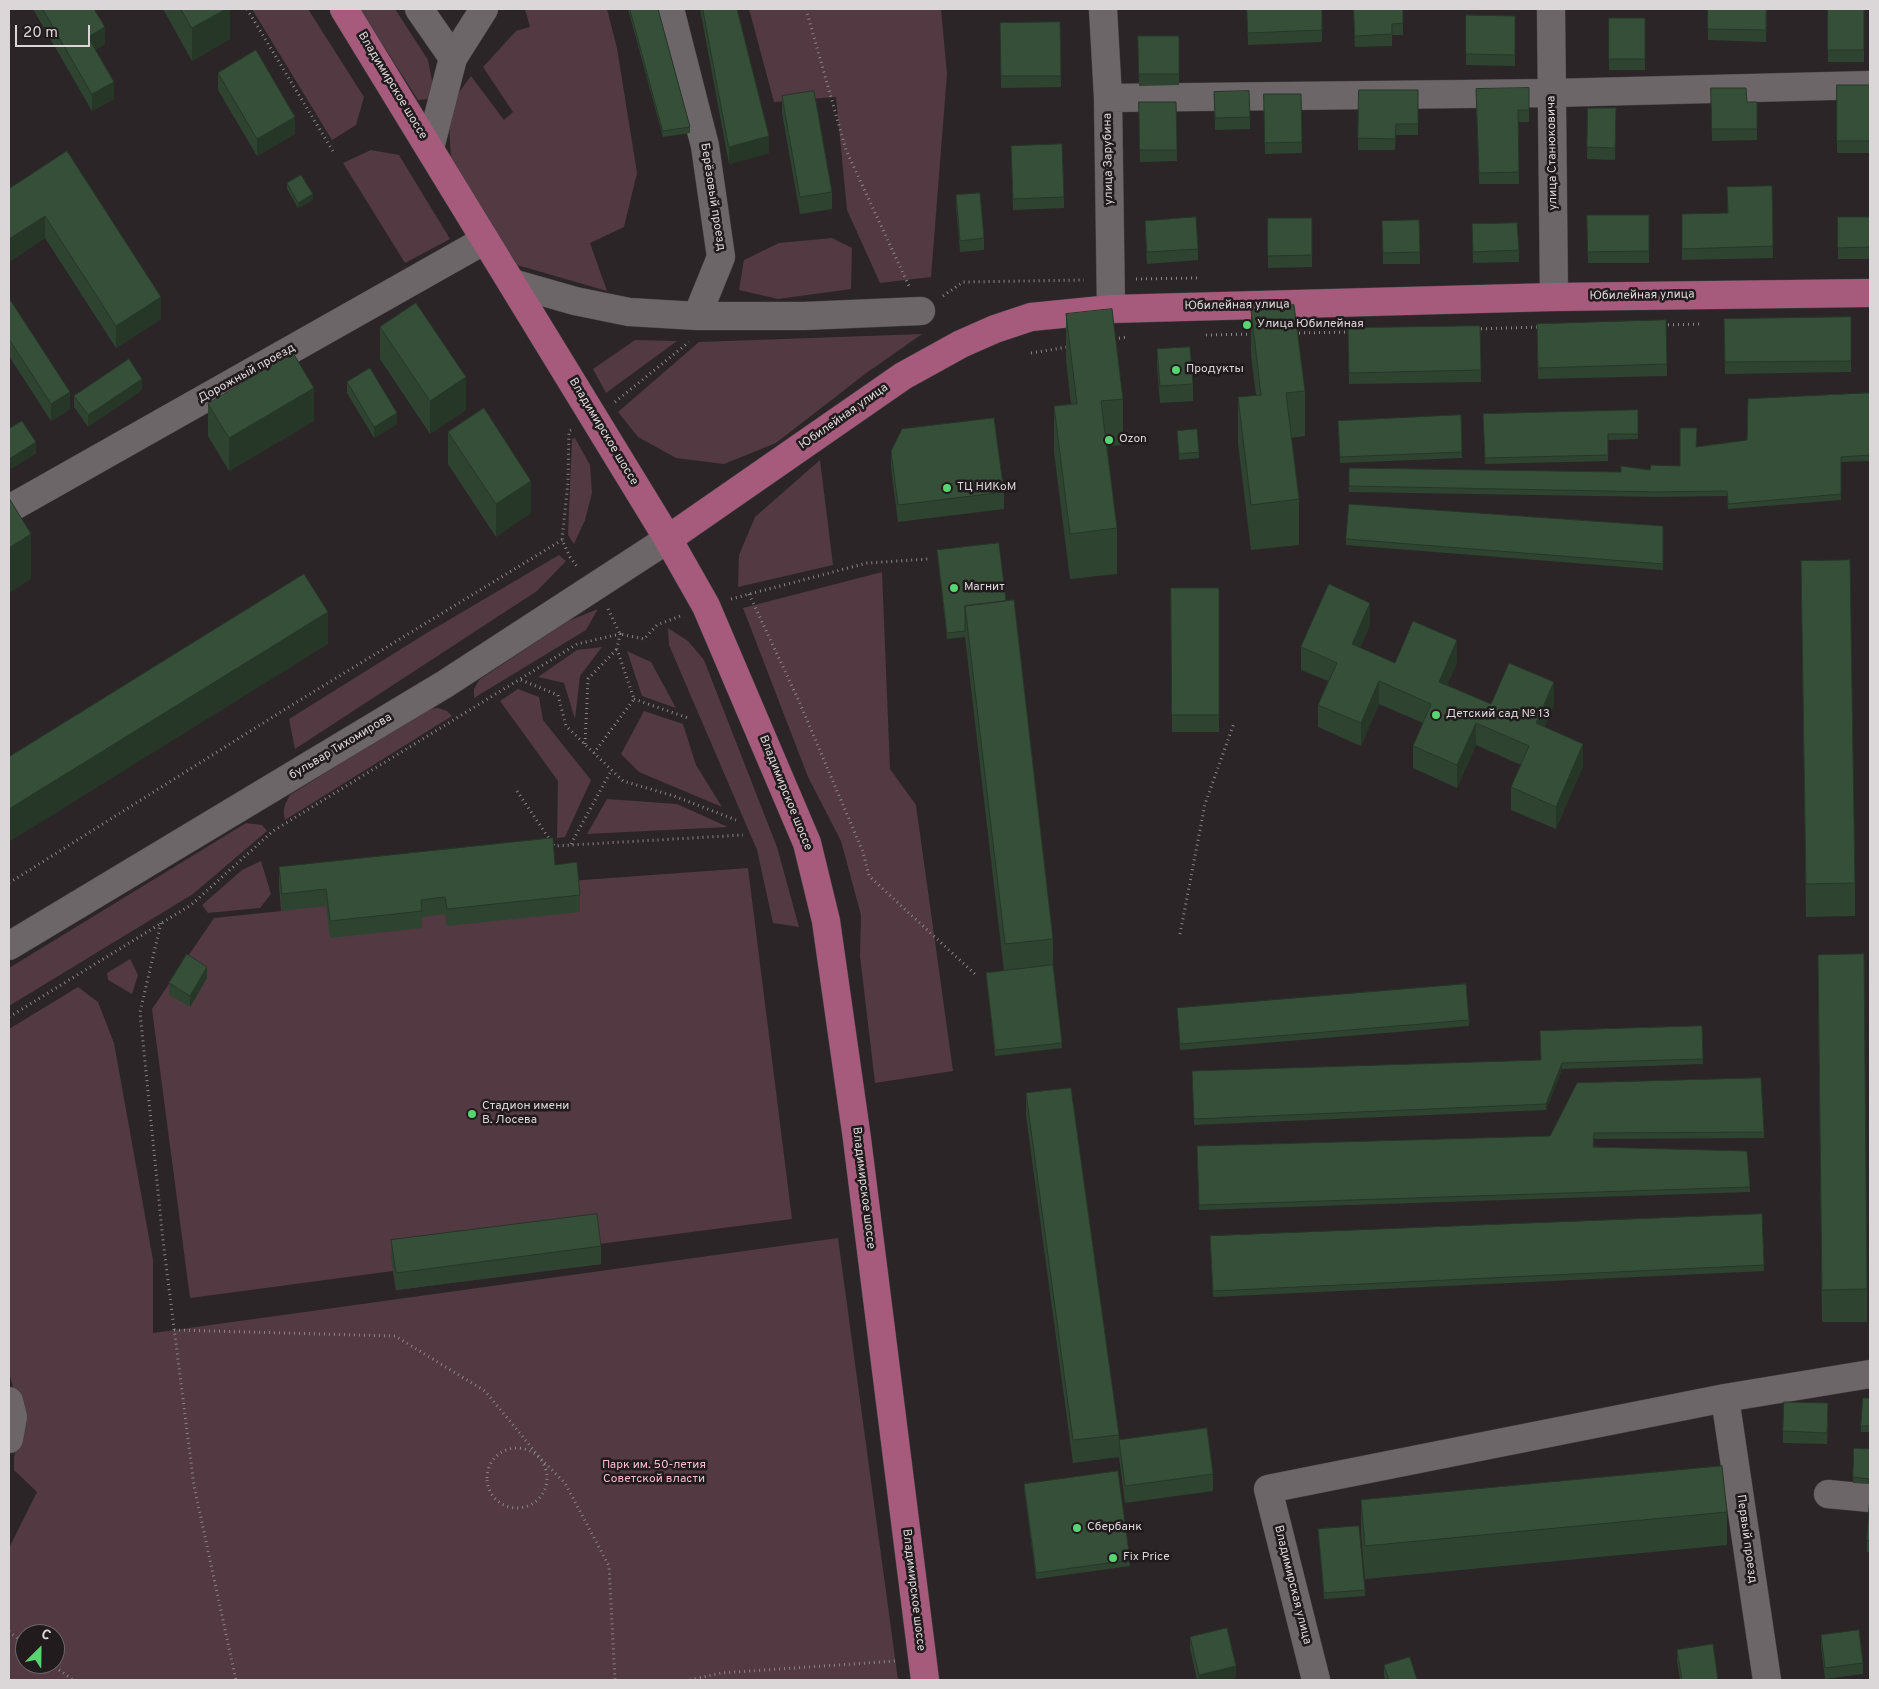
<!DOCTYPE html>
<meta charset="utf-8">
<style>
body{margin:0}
#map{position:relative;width:1879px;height:1689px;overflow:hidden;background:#2b2527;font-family:Overpass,sans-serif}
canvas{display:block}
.frame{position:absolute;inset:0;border:10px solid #dbd7d8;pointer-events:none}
.north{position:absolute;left:15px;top:1624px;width:50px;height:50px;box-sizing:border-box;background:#211b1d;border:1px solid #6b6668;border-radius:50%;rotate:23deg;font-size:14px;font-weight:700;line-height:20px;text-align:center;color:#dbd7d8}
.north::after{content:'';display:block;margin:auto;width:18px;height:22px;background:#57d570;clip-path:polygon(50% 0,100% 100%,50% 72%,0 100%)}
.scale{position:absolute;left:15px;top:25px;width:75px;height:22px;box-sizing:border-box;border:2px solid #dbd7d8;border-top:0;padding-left:6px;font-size:15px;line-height:18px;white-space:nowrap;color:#dbd7d8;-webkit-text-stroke:4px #211b1d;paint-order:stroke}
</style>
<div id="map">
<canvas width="1879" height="1689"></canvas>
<div class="frame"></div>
<div class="north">С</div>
<div class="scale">20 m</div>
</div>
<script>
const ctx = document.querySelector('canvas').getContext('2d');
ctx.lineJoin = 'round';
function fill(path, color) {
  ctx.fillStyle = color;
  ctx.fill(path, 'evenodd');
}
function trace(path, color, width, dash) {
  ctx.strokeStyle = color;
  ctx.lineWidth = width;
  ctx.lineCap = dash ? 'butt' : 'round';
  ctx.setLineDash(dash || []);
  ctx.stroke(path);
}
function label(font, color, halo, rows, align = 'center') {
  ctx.font = font + ' Overpass,sans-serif';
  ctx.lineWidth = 5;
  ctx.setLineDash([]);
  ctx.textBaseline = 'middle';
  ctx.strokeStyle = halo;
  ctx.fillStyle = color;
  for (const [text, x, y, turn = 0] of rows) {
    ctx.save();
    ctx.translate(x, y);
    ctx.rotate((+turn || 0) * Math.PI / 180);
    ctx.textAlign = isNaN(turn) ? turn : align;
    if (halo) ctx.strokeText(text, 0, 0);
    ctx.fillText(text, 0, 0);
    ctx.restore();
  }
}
const green = new Path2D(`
 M252 9H308L364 97 356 125 332 140Z
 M360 9H395L428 60 433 86 428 99 418 100Z
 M525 9H607L617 48 637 173 624 227 590 243 607 291 517 265 451 159 448 107 471 76 504 120 513 112 483 67 516 31 530 27Z
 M749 9H941L947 74 931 277 880 283 847 210 836 97 774 102Z
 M371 150 399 155 450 239 405 263 343 163Z
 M832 238 852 248 851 289 778 299 739 290 744 260 779 243Z
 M922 334 865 374 776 443 724 464 676 458 638 437 618 412 699 342Z
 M635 340 677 341 606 393 593 369Z
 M575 438 590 465 592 493 585 520 574 544 568 535 572 439Z
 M820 460 833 565 738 587 739 555 755 517Z
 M559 555 566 561 537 591 295 749 289 719 425 634Z
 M882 572 890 769 916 805 953 1071 875 1083 860 956 861 915 841 841 808 777 743 608Z
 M598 609 586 630 474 698V689L479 680 568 621Z
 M668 628 688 641 704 660 777 847 799 927 773 923 757 850 669 645Z
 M602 647 580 676 575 719 564 683 538 677 577 650Z
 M627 651 651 662 676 708 642 696Z
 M518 689 539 697 543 720 591 780 565 837 557 838 558 781 500 701Z
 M438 708 447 711 452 716 285 820C282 809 285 804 290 795L428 709Z
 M644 711 683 724 696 765 722 807 639 772 621 754Z
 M607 799 677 804 728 827 587 834Z
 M246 823 262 825 267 831 193 894 9 1006V968Z
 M261 861 271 894 260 908 208 913 202 905 242 870Z
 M748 868 792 1219 599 1244 601 1264 396 1290 393 1271 190 1298 152 1009 214 918 281 911 279 884 555 882Z
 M130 959 138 975 132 994 108 980 107 973Z
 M78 987 98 1002 114 1043 153 1260V1333L838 1238 898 1680H9V1548L37 1492 14 1470V1457L22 1422 9 1372V1029ZM25 1634H55V1664H25Z`);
const path = new Path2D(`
 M247 9 334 153
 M806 9 846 150 909 286
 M1136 279 1197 278
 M943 296 963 282 1084 280
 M1663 325 1700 324
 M1476 329 1540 327
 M1294 333 1352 332
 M1206 335 1255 334
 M1114 339 1127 337
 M1031 353 1068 347
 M615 402 689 342
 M571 430 569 431 568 482 562 540 570 557 578 568
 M749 594 798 699 863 852 869 876 977 976
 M731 599 867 563 928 559
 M608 609 620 634 644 639 657 625 683 615
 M521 680 558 695 566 726 623 781 674 796 736 820
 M634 699 688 718
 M585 744 588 679 617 649
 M517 791 554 846 743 835
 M571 844 611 771
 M9 883 287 708 562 540
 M161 923 140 1012 163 1241 194 1486 236 1680
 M1180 934 1205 804 1234 723
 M9 1017 191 905 273 831 577 644 620 634 617 649 634 699 594 753
 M174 1330 395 1336 485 1391 541 1459 565 1483 609 1566 615 1680
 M487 1478a30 30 0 1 1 60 0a30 30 0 1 1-60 0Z
 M9 1631 25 1645
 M51 1664 73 1680
 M690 1680 721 1673 896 1661`);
const minor = new Path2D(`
 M419 9 453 58 430 148
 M1103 9 1108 98 1111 309
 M1551 9 1554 297
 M453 58 484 9
 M1108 98 1552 93 1870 85
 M512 283 575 301 629 312 697 316 721 257 705 146 670 9
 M697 316H804L921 311
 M9 509 485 240
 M9 946 445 684 668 539
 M1725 1398 1767 1680
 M9 1401 13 1417 9 1439
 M1828 1494 1870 1498
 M1316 1680 1268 1489 1725 1398 1870 1374`);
const major = new Path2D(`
 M344 9 668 539 706 606 807 843 826 921 857 1139 925 1680
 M668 539 903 376 961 344 995 329 1031 317 1111 309 1554 297 1870 293`);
const wall = new Path2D(`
 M33 9H94L105 44 95 50 114 99 92 111Z
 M163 9H230V39L192 61Z
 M628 9H658L690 127V133L663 137Z
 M700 9H737L769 153 729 164Z
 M1247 9 1322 30V42L1248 45Z
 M1353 9H1403V35H1392V46L1355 47Z
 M1708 9H1767L1766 42 1708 40Z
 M1828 9H1864V62H1828Z
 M1466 15 1515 16V66L1466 65Z
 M1609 18H1645V70H1609Z
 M1060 22 1061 87 1001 88 1000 23Z
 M1138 36H1179V85L1139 86Z
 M218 73 295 134 257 156 218 90Z
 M1837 85H1870V153H1837Z
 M1529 88V122H1518L1519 184H1479L1476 101Z
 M1711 88 1747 102H1757V140L1712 141Z
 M1359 90H1418V135H1396L1395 150H1358Z
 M1214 92 1250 117V129L1215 130Z
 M1264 94H1301L1302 153 1265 154Z
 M782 96 832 192V209L800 214 782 113Z
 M1139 102H1176L1177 161 1140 162Z
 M1588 108H1616L1615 160 1587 159Z
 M1011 146 1064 197V208L1013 210Z
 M67 151 161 319 116 348 45 238 9 262Z
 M287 183 313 200 298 208 287 189Z
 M1772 186 1773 258 1682 260V214L1727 213Z
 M956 195 984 238V250L960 252 956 207Z
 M1587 215H1649V263H1588Z
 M1838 217H1870V259H1838Z
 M1268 218H1312V267L1268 268Z
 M1419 220 1420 264H1383L1382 221Z
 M1145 221 1198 249V260L1147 264 1145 232Z
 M1472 224 1519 250V262L1473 263Z
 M9 298 70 409 51 421 9 356Z
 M1251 310 1305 391V436L1291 438 1299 499V545L1251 550 1238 443V397L1256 395 1251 356Z
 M1066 314 1123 399V445L1107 446 1117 528V574L1070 579 1054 452V406L1071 404 1066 360Z
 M1851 317V372L1725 374 1724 319Z
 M1480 326 1481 382 1349 384 1348 328Z
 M380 327 466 410 430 434 380 359Z
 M1537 335 1667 364V376L1538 379Z
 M1157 349 1193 384V401L1160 403 1157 366Z
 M347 382 397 424 374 438 347 393Z
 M142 390 88 427 74 407V396Z
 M1870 393V461L1841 462V500L1728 509 1727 496 1658 497 1349 492V468L1621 472 1650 470 1680 466 1696 447 1747 440Z
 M208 404 314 421 229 471 208 436Z
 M1638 410V439L1608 440V461L1485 464 1483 414Z
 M1461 415 1462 458 1340 463 1338 421Z
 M1177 431 1199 452V458L1179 460Z
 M448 432 531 513 496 537 448 464Z
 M891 451 1004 492V509L898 522 891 468Z
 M1663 526V570L1346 545V539Z
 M937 550 1006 601 1053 939V965L1062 1048 995 1056 986 973 1004 971 965 637 947 639Z
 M1801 561 1855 883V916L1806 917Z
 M1171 588H1219V732H1172Z
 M1370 625 1360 648 1395 663H1457L1447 685 1491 704 1554 705 1544 727 1583 766 1556 829 1511 810V787L1521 765 1476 745 1457 788 1413 768V746L1423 723 1379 704 1361 746 1318 727V705L1328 681 1301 670V647Z
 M555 865 580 895V912L447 926 445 914 422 917V928L330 938 326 906 282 911 279 884V867Z
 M207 978 190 1007 169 995V983Z
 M1818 988 1867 1289V1322H1822Z
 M1177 1008 1469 1020V1026L1180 1050Z
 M1702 1026 1703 1064 1562 1069 1546 1110 1194 1125 1192 1071 1541 1060Z
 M1577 1083 1764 1132V1138L1594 1139 1593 1147 1750 1187V1192L1199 1210 1197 1146 1550 1136Z
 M1026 1093 1119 1435V1440L1213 1474V1491L1125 1503 1119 1457 1073 1463 1026 1116Z
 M1762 1214 1764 1271 1213 1297 1210 1241Z
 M391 1240 601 1246V1264L396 1290 391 1257Z
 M1870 1398V1432H1861V1426Z
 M1828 1414 1827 1444 1783 1443V1431Z
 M1870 1449V1484L1853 1483V1477Z
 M1024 1484 1130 1560V1566L1036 1579 1024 1489Z
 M1870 1496V1552H1867V1540Z
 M1361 1500 1727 1512V1545L1365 1579 1361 1533Z
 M1318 1529 1365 1590V1596L1324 1599Z
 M1821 1635 1863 1663V1674L1825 1679 1821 1646Z
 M1190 1637 1236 1678 1225 1680H1197L1190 1648Z
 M1677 1650 1718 1680H1680L1677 1661Z
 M1384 1665 1417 1680H1385L1384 1676Z`);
const shadedWall = new Path2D(`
 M226 9H230V39L192 61V28Z
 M105 27V44L88 54V37Z
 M114 82V99L92 111V94Z
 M295 117V134L257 156V139Z
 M769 136V153L729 164V147Z
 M313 194V200L298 208V203Z
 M45 216V238L9 262V239Z
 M161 297V319L116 348V326Z
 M466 377V410L430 434V401Z
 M142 379V390L88 427V415Z
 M314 388V421L229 471V438Z
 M70 392V409L51 421V404Z
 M397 413V424L374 438V427Z
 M36 442V454L9 470V459Z
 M531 481V513L496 537V504Z
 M31 534V579L9 593V548Z
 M1370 603V625L1352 666V644Z
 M328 612V644L9 842V809Z
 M1457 640V663L1439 704V682Z
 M1379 681V704L1361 746V723Z
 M1554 682V705L1536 745V723Z
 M1476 723V745L1457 788V765Z
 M1583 744V766L1556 829V807Z
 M207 967V978L190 1007V996Z
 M1562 1063V1069L1546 1110V1104Z
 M1236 1666V1678L1225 1680H1199V1675Z`);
const building = new Path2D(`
 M43 9H94L105 27 88 37 114 82 92 94Z
 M181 9H226L192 28Z
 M630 9H658L690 127 663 131Z
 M703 9H737L769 136 729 147Z
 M1247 9H1322V30L1248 33Z
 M1354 9H1403V23L1392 24V34L1355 36Z
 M1708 9H1766V30L1708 29Z
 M1828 9H1864V50H1828Z
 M1466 15 1515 16V55L1466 54Z
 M1609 18H1645V59H1609Z
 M1060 22 1061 76H1001L1000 23Z
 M1138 36H1179V74H1139Z
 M256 50 295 117 257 139 218 73Z
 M1837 85H1870V141H1837Z
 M1529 88V110H1518L1519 172 1479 173 1476 89Z
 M1711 88H1746L1747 102H1757V129H1712Z
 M1359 90H1418V124H1396L1395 139 1358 138Z
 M814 91 832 192 800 197 782 96Z
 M1249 91 1250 117 1215 118 1214 92Z
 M1264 94H1301L1302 142 1265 143Z
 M1139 102H1176L1177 150H1140Z
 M1588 108H1616L1615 148 1587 147Z
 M1062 144 1064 197 1013 199 1011 146Z
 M67 151 161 297 116 326 45 216 9 239V189Z
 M301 175 313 194 298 203 287 183Z
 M1772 186 1773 246 1682 249V214L1728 213 1727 187Z
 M980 193 984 238 960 241 956 195Z
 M1587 215H1649V251L1588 252Z
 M1196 217 1198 249 1147 252 1145 221Z
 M1838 217H1870V247L1838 248Z
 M1268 218H1312V255L1268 256Z
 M1419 220 1420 252 1383 253 1382 221Z
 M1517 223 1519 250 1473 252 1472 224Z
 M9 298 70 392 51 404 9 339Z
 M416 303 466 377 430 401 380 327Z
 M1294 305 1305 391 1286 393 1299 499 1251 505 1238 397 1261 395 1251 310Z
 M1112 309 1123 399 1101 401 1117 528 1070 534 1054 406 1077 404 1066 314Z
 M1851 317V361L1725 362 1724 319Z
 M1666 320 1667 364 1538 368 1537 324Z
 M1480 326 1481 370 1349 373 1348 328Z
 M1190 347 1193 384 1160 386 1157 349Z
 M293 353 314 388 229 438 208 404Z
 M129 359 142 379 88 415 74 396Z
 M370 368 397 413 374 427 347 382Z
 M1870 393V455L1841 457V494L1728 504 1727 491 1658 492 1349 486V468L1621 472V466L1650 470 1651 465 1680 466V428H1697L1696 447 1747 440 1748 399Z
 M484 408 531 481 496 504 448 432Z
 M1638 410V434H1608V455L1485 458 1483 414Z
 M1461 415 1462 452 1340 457 1338 421Z
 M994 418 1004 492 898 505 891 451 902 429Z
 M22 421 36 442 9 459V429Z
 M1197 429 1199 452 1179 454 1177 431Z
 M9 498 31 534 9 548Z
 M1349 504 1663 526V564L1346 539Z
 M999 543 1006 601 965 606V631L947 633 937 550Z
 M1850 560 1855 883 1806 884 1801 561Z
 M304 574 328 612 9 809V757Z
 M1329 584 1370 603 1352 644 1395 663 1413 621 1457 640 1439 682 1491 704 1509 663 1554 682 1536 723 1583 744 1556 807 1511 787 1529 746 1476 723 1457 765 1413 746 1431 704 1379 681 1361 723 1318 705 1337 663 1301 647Z
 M1171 588H1219V715H1172Z
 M1014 600 1053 939 1005 944 965 606Z
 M553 838 555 865 577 862 580 895 447 909 445 897 421 900 422 911 330 921 326 889 282 894 279 867Z
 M187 954 207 967 190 996 169 983Z
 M1864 954 1867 1289 1822 1290 1818 955Z
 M1053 965 1062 1043 995 1050 986 973Z
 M1466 984 1469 1020 1180 1044 1177 1008Z
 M1702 1026 1703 1059 1562 1063 1546 1104 1194 1119 1192 1071 1541 1060 1540 1031Z
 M1761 1078 1764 1132 1594 1133 1593 1147 1747 1151 1750 1187 1199 1205 1197 1146 1550 1136 1577 1083Z
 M1071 1088 1119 1435 1073 1440 1026 1093Z
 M597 1214 601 1246 396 1273 391 1240Z
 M1762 1214 1764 1265 1213 1291 1210 1236Z
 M1863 1398H1870V1426H1861Z
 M1784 1402 1828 1403 1827 1433 1783 1431Z
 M1207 1428 1213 1474 1125 1486 1119 1440Z
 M1854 1448 1870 1449V1479L1853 1477Z
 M1722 1466 1727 1512 1365 1546 1361 1500Z
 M1118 1471 1130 1560 1036 1573 1024 1484Z
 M1870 1496V1541L1867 1540Z
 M1359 1526 1365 1590 1324 1593 1318 1529Z
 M1227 1628 1236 1666 1199 1675 1190 1637Z
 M1859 1630 1863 1663 1825 1668 1821 1635Z
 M1713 1644 1718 1680H1682L1677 1650Z
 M1410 1657 1417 1680H1389L1384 1665Z`);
const markers = [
 [1247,325,5,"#57d570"],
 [1176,370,5,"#57d570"],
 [1109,440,5,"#57d570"],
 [947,488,5,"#57d570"],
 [954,588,5,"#57d570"],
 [1436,715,5,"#57d570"],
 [472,1114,5,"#57d570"],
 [1077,1528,5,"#57d570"],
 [1113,1558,5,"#57d570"]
];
const streetNames = [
 ["Владимирское шоссе",392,86,59],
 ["улица Станюковича",1553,153,-91],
 ["улица Зарубина",1109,159,-91],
 ["Берёзовый проезд",712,197,81],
 ["Юбилейная улица",1642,296,-1],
 ["Юбилейная улица",1237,306,-1],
 ["Дорожный проезд",247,374,-29],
 ["Юбилейная улица",844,417,-35],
 ["Владимирское шоссе",603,432,59],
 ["бульвар Тихомирова",341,747,-31],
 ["Владимирское шоссе",785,793,68],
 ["Владимирское шоссе",863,1188,83],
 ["Первый проезд",1746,1539,82],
 ["Владимирская улица",1292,1585,76],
 ["Владимирское шоссе",913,1590,83]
];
const poiNames = [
 ["Улица Юбилейная",1257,325],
 ["Продукты",1186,370],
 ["Ozon",1119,440],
 ["ТЦ НИКоМ",957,488],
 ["Магнит",964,588],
 ["Детский сад № 13",1446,715],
 ["Стадион имени",482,1107],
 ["В. Лосева",482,1121],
 ["Сбербанк",1087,1528],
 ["Fix Price",1123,1558]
];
const parkNames = [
 ["Парк им. 50-летия",654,1466],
 ["Советской власти",654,1480]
];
fill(green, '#523942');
trace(minor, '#474244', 29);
trace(major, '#474244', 29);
trace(path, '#8a8587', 3, [1, 4]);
trace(minor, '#6d6668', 28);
trace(major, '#a75b7c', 28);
fill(wall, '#2e4431');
fill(shadedWall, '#263728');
fill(building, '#364f39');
trace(building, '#263728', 1);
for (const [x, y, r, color] of markers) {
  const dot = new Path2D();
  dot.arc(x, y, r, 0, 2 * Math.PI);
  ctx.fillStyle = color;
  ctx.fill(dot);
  trace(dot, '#211b1d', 2);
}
label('12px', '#dbd7d8', '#211b1d', streetNames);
label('12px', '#dbd7d8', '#211b1d', poiNames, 'left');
label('12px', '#f9bad0', '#211b1d', parkNames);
</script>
